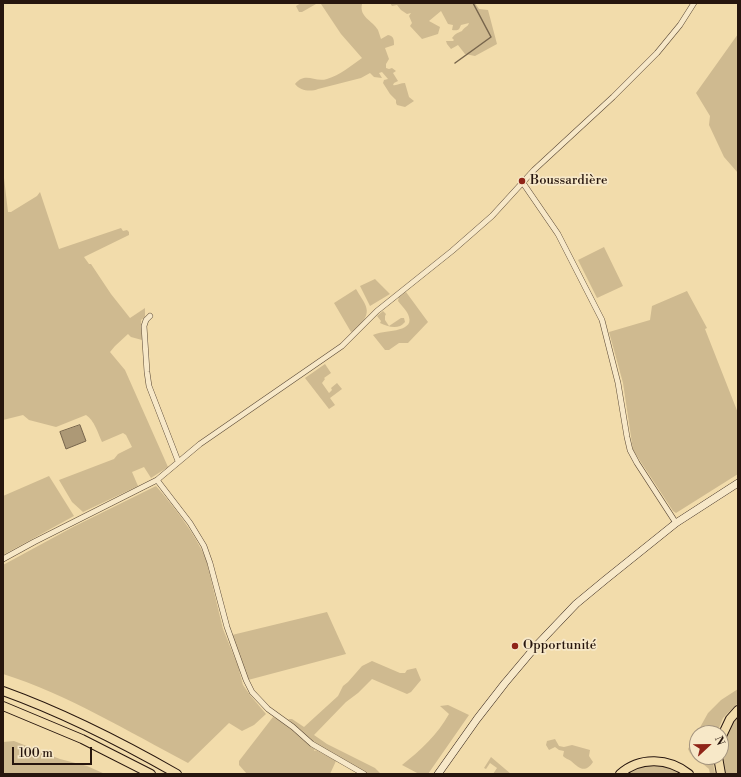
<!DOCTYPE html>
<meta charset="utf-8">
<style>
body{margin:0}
#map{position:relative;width:741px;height:777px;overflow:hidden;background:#f2dcab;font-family:"Libre Bodoni",serif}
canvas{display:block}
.frame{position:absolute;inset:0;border:4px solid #27160e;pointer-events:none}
.north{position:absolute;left:689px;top:725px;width:40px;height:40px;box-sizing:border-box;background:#f7e8c8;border:1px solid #a4947e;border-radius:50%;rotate:68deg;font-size:11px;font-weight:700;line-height:16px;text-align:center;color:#27160e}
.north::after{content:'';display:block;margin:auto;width:14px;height:18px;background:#8f2418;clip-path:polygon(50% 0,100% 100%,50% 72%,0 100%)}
.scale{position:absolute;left:12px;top:747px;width:80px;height:18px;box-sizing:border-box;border:2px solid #27160e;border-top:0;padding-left:5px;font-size:12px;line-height:14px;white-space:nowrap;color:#27160e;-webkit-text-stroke:3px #f7e8c8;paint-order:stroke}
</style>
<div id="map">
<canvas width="741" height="777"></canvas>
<div class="frame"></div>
<div class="north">N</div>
<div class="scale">100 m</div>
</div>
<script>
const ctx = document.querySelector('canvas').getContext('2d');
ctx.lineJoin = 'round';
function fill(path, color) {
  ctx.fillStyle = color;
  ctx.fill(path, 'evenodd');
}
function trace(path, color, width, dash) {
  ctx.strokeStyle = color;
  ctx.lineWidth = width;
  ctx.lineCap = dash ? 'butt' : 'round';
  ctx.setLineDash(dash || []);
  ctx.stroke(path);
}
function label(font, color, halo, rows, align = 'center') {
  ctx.font = font + ' "Libre Bodoni",serif';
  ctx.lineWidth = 3.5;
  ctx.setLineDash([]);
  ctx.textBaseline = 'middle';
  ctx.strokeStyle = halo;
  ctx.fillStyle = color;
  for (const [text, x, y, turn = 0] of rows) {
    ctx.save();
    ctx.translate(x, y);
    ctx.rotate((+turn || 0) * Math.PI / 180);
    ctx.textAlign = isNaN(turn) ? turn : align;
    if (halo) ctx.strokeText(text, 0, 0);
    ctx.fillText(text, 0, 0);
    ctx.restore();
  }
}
const green = new Path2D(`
 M301 3H363L362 4C359 17 372 20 378 30 379 33 380 36 381 39L388 35C394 36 394 40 394 45L385 48 389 59 386 64V68L389 69 392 68 396 71 393 73 398 81 394 83 393 85C397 86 400 83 405 83L409 97 414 101 405 107 397 105 396 103V100L390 94 383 83 384 80 388 79 382 72 379 73 382 78 374 77 370 73 361 78 318 89C311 92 300 91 295 84 306 71 314 83 327 79 340 75 351 66 362 58L341 34 321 4H316L302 12H299L296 6Z
 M390 3H475L479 9 488 10 497 44 475 56 465 54 458 45 451 49 447 44 446 41H453L454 40 452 38C455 34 457 33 462 31 464 27 468 27 469 23L461 25C459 30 458 31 452 30L453 25 448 24 441 11 429 21 440 27 438 34 422 39 410 26 412 23 409 16 411 13 407 14 401 10 397 5 392 6Z
 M738 34V173L724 157 709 125 710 116 696 93Z
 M3 178H4L8 212H11L37 196 40 192 59 249 121 228 123 231 127 230 129 232V235L84 257 89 264H91L111 294 130 318 145 308V317L141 320 142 340 131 337 128 334 115 346 110 352 125 370 168 467 151 478 144 467 132 472 138 486 83 512 72 502 59 480 114 459 118 454 132 447 126 435 123 433 102 442C98 433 94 420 86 415L56 427 29 420 23 415 3 420Z
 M604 247 623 286 597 298 578 260Z
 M375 279 390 294 370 306 360 286Z
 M356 289C364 303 373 310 361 324 358 328 355 331 351 332L334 303Z
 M687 291 707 328 705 329 738 413V474L676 513 673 511 633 450 623 383 609 332 650 320 652 306Z
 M406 292 428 322 408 343H399L389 350H385L373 335C382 330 414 333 409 317 408 312 402 306 398 301L399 297Z
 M383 311 386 314 385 316V320L389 326 401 318H404L405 322C399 330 388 327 380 323L381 321 377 316Z
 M325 364 331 373 324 378 325 379 322 383 329 393 332 390 331 388 337 383 342 389 330 398 335 405 329 409 305 378Z
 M49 476 74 516 3 555V496Z
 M156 486C175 508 194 532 206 559L223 629 238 666 243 685 250 695 266 714 254 725 242 731 229 723 188 763C129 732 67 694 3 674V565L73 527Z
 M327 612 346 654 248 680 232 635Z
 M372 661 400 673H405L407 670 416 668 421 680 411 692 407 694 372 679 358 693 346 702 314 735 327 744 375 768 381 774H369L338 758 313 743 288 719H292L304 727 338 696 343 686 348 682 362 666Z
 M738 689V703L723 718 717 733H697V757H712L715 774H710L709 769 690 753 688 749 708 713 721 700Z
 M448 705 469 715 428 774H419L402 765C420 751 438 734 449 714L440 706Z
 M738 715V774H725C719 755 724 730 738 715Z
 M273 717C289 723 302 738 315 749L314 751H315L316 750 336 761 330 774H247L239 765V761Z
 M555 739 559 746 564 747 572 745 590 750 589 756 593 762C585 774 579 768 571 761 568 759 566 759 563 756L564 751 559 750 555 747 549 750 546 745 547 741Z
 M14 741 60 759 87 766 105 774H3V742Z
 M491 757 511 774H493L497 768 490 763 486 769 484 768Z
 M654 764 672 768 684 774H626L642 766Z`);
const water = new Path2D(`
 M80 425 86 441 66 449 60 432Z`);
const stream = new Path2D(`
 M455 63 491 37 473 3`);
const minor = new Path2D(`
 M523 183 558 234 602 320 618 383 627 437 630 450 637 463 676 523
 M150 316 146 320 144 326 147 372 149 386 178 461
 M157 480 190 523 204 546 210 563 227 627 246 680 252 692 268 709 293 727 312 744 364 774
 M3 559 34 542 157 480 200 444 342 346 377 311 452 251 492 216 534 170 613 97 657 53 680 25 694 3`);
const secondary = new Path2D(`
 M438 774 477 719 505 683 537 645 576 604 605 580 676 523 738 483`);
const trunk = new Path2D(`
 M3 691C64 713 121 742 177 774
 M3 706 82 739 151 774
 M721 738 730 719 738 710
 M718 757 721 774
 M620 774C640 756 669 758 689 774`);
const markers = [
 [522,181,4,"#8f2418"],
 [515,646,4,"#8f2418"]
];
const poiNames = [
 ["Boussardière",530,181],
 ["Opportunité",523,646]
];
fill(green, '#cfba90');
fill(water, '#ad9976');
trace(water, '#77654c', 1);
trace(stream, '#77654c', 1.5);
trace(minor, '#5a4835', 6);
trace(secondary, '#27160e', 8);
trace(trunk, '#27160e', 10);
trace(minor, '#f7e8c8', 5);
trace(secondary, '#f7e8c8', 7);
trace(trunk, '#f2dcab', 8);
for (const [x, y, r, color] of markers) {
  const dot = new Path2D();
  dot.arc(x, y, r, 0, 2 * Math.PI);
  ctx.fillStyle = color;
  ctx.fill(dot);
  trace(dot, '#f7e8c8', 1.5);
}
label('13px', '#27160e', '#f7e8c8', poiNames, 'left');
</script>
